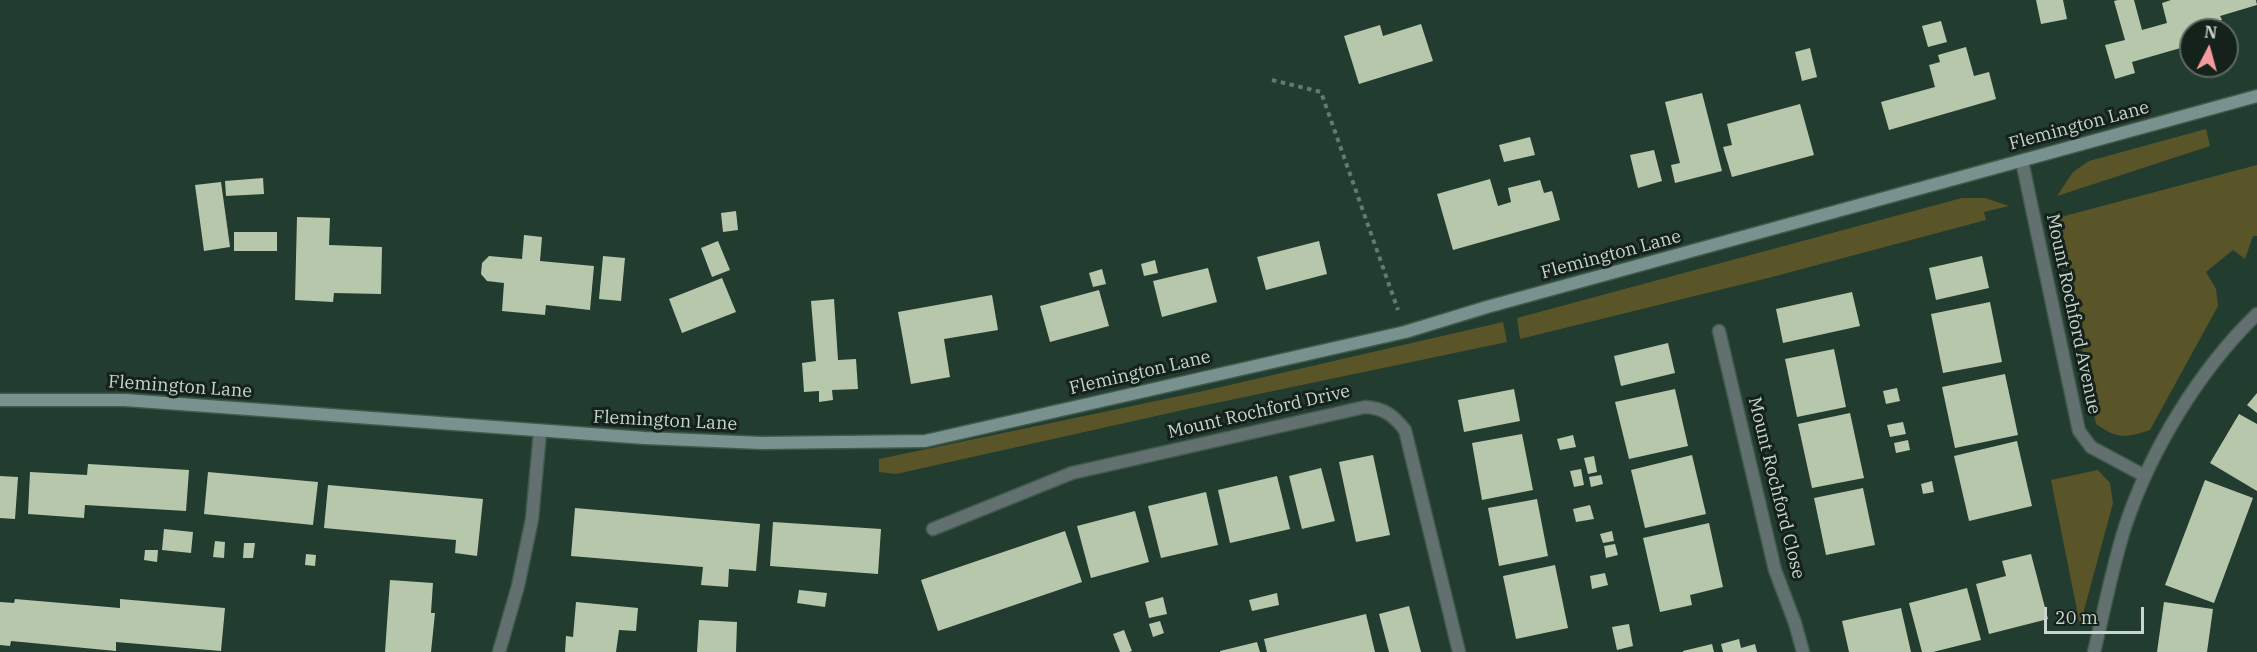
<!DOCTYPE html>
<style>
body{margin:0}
#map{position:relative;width:2257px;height:652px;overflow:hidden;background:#223d2f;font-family:"IBM Plex Serif",serif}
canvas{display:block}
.north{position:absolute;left:2179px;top:18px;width:60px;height:60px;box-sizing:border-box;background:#15211b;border:2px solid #5c6962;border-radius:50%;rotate:6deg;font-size:16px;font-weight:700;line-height:24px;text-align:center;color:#c6d6cd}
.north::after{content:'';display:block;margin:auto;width:21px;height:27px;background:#f59b9d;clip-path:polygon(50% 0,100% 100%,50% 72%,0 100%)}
.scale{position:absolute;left:2044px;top:607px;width:100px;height:27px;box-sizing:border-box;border:3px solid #c6d6cd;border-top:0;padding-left:8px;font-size:18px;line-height:21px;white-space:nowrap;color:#c6d6cd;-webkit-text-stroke:4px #15211b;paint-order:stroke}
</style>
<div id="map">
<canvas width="2257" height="652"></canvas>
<div class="north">N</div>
<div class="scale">20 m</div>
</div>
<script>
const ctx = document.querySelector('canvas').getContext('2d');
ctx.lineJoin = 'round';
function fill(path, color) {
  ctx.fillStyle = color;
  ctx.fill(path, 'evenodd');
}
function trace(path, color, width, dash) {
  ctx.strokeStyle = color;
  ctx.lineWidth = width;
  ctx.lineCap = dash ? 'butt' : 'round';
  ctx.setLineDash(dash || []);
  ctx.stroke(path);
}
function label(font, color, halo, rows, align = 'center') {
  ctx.font = font + ' "IBM Plex Serif",serif';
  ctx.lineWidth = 6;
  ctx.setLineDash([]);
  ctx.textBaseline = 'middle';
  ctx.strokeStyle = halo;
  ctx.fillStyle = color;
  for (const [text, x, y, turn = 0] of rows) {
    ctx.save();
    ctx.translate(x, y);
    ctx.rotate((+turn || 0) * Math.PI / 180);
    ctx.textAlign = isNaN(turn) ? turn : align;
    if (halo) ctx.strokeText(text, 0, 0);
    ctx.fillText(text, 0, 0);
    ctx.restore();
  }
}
const green = new Path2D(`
 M2206 129 2210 146 2057 196 2073 172 2089 161Z
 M2257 165V236H2253L2245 259 2233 250 2206 272 2216 289 2218 306 2150 430C2126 438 2117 439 2096 424L2057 218Z
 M1962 198H1985L2009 206 1984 212 1986 220 1772 277 1520 339 1517 318Z
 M1503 322 1507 342 1192 408 896 474 879 472V459L1199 392Z
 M2098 470 2110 483 2113 503 2080 625 2051 480Z`);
const building = new Path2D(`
 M2036 0H2063L2067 19 2041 24Z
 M2118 0H2134L2142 30 2167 23 2162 3 2171 0H2256L2257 5 2220 16 2222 20 2212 23 2214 30H2191V45L2132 62 2135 73 2115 79 2105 45 2125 40 2114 1Z
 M1941 21 1947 42 1928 47 1922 26Z
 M1421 24 1433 61 1359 84 1344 36 1380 25 1383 36Z
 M1966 47 1974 76 1989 72 1996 99 1889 130 1881 102 1935 87 1929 65 1940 62 1938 55Z
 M1810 48 1817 77 1802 81 1795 52Z
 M1702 93 1722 171 1675 183 1671 165 1680 163 1665 102Z
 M1800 104 1814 155 1732 177 1723 147 1732 145 1727 124Z
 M1530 137 1535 155 1504 162 1499 145Z
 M1654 150 1662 181 1638 188 1630 155Z
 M263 178 264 194 226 196 225 181Z
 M1490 179 1498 206 1511 202 1508 188 1540 180 1544 193 1552 191 1560 220 1453 250 1437 194Z
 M221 182 230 247 204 251 195 185Z
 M736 211 738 230 723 232 721 213Z
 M297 217 330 218 329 245 382 247 381 294 334 293 333 302 295 300Z
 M234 232H277V251H234Z
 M524 235 542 237 540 261 594 266 590 310 546 305 545 315 502 311 504 283 487 281 481 274 482 263 489 256 522 259Z
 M718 241 730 270 712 277 701 248Z
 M1319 241 1327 274 1266 290 1257 257Z
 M603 256 625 258 621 301 599 299Z
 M1982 256 1989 288 1936 300 1929 268Z
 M1155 260 1158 273 1144 276 1141 264Z
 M1208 268 1217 302 1162 317 1153 281Z
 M1102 269 1106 284 1093 287 1089 273Z
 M722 278 736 312 682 333 669 299Z
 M1099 290 1109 326 1050 342 1040 306Z
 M1852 292 1860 326 1783 343 1776 309Z
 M992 295 998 330 944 339 950 377 911 384 898 312Z
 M834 299 838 360 856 359 858 389 832 390 833 400 819 402V391L804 392 802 363 816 361 811 301Z
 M1990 302 2002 362 1943 373 1931 314Z
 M1668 343 1675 373 1621 386 1614 356Z
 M1834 349 1846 407 1797 417 1785 359Z
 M2005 374 2018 435 1955 448 1942 387Z
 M1897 388 1900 401 1886 404 1883 391Z
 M1514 389 1520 421 1464 432 1458 400Z
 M1675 389 1688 446 1629 459 1615 402Z
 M2257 393V413L2247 405Z
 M1850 413 1864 478 1812 488 1798 424Z
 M2239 414 2257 424V491L2210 463Z
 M1903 422 1906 434 1890 437 1887 425Z
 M1522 434 1533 490 1482 500 1472 443Z
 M1573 435 1576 447 1560 450 1557 439Z
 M1908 440 1910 450 1896 453 1894 443Z
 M2017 441 2032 506 1969 521 1954 456Z
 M1373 455 1390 535 1356 542 1339 462Z
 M1692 455 1706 514 1645 528 1631 470Z
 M1594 456 1597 472 1588 474 1584 458Z
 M88 464 189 470 186 511 85 505 84 518 28 514 30 472 87 475Z
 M1321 468 1335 521 1302 529 1289 476Z
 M1581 469 1584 485 1574 487 1570 471Z
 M208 472 318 482 313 525 204 514Z
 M1601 475 1603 484 1591 487 1589 477Z
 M0 476 18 477 15 519 0 518Z
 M1277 476 1290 529 1230 543 1218 490Z
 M2205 480 2253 498 2214 603 2165 585Z
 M1932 481 1934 492 1923 494 1921 484Z
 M328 485 483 499 477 556 455 553 456 540 324 528Z
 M1863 488 1875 545 1826 555 1814 498Z
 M1206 492 1218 545 1161 558 1148 506Z
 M1537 499 1548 556 1499 566 1488 508Z
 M1590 505 1594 519 1576 522 1573 509Z
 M575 508 760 524 756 571 729 569 728 587 701 585 703 567 571 556Z
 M1135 511 1149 562 1091 578 1077 526Z
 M773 522 881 529 878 574 770 566Z
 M1709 523 1723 587 1690 595 1692 605 1660 612 1643 538Z
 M164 529 193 532 191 553 162 550Z
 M1065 531 1082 582 938 631 921 580Z
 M1612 531 1614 541 1603 543 1600 534Z
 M215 541 225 542 224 558 213 557Z
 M244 543H255L253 558H243Z
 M1615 544 1618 555 1606 558 1604 546Z
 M145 550H158L157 562 144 560Z
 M306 554 316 555 315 566 305 565Z
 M2031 554 2048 619 1989 634 1976 584 2006 576 2002 561Z
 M1555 565 1568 628 1516 639 1503 576Z
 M1605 573 1608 585 1592 589 1590 576Z
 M390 580 433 583 431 613H435L431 652H385Z
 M1967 588 1981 640 1933 652H1922L1909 603Z
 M799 590 827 593 825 607 797 603Z
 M1277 593 1279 605 1252 611 1249 600Z
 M1163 597 1167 614 1149 618 1145 602Z
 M15 599 120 608V599L225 608 221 651 116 642V651L11 641 10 646 0 645V602L14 603Z
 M576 602 638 608 636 631 619 630 616 652H565L566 636 573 637Z
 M2164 602 2213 609 2207 652H2157Z
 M1409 606 1421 652H1389L1379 614Z
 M1901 608 1911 652H1849L1842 621Z
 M1366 614 1375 652H1267L1264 639Z
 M699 620 737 622 736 652H697Z
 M1160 621 1164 633 1153 637 1149 624Z
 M1629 624 1633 646 1617 650 1612 627Z
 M1124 630 1132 651 1129 652H1120L1113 634Z
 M1739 639 1741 648 1755 644 1757 652H1723L1721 644Z
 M1257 642 1260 652H1220V651Z
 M1712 644 1714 652H1683V651Z`);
const path = new Path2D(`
 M1272 80 1321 92 1398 310`);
const street = new Path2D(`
 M2022 161 2079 431 2091 447 2145 476
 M1719 331 1775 570 1795 623 1803 652
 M933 529 1072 473 1365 407C1384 408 1393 415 1405 430L1459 652
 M499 652 518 586 532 519 540 432
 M2094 652C2104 611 2112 568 2125 527 2150 451 2199 370 2257 314`);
const secondary = new Path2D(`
 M0 400H125L645 438 761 443 925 441 1405 332 1487 307 2257 96`);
const streetNames = [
 ["Flemington Lane",2079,126,-15],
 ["Flemington Lane",1611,255,-15],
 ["Mount Rochford Avenue",2073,314,78],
 ["Flemington Lane",1140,373,-13],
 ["Flemington Lane",180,387,4],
 ["Mount Rochford Drive",1259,412,-13],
 ["Flemington Lane",665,421,3],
 ["Mount Rochford Close",1776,488,76]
];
fill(green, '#595529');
fill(building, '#b7c7ab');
trace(street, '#40594b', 15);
trace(secondary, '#40594b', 15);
trace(path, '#637a6e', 4, [4.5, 4.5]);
trace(street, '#627170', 12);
trace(secondary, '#79928f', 12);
label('18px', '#c6d6cd', '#15211b', streetNames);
</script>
